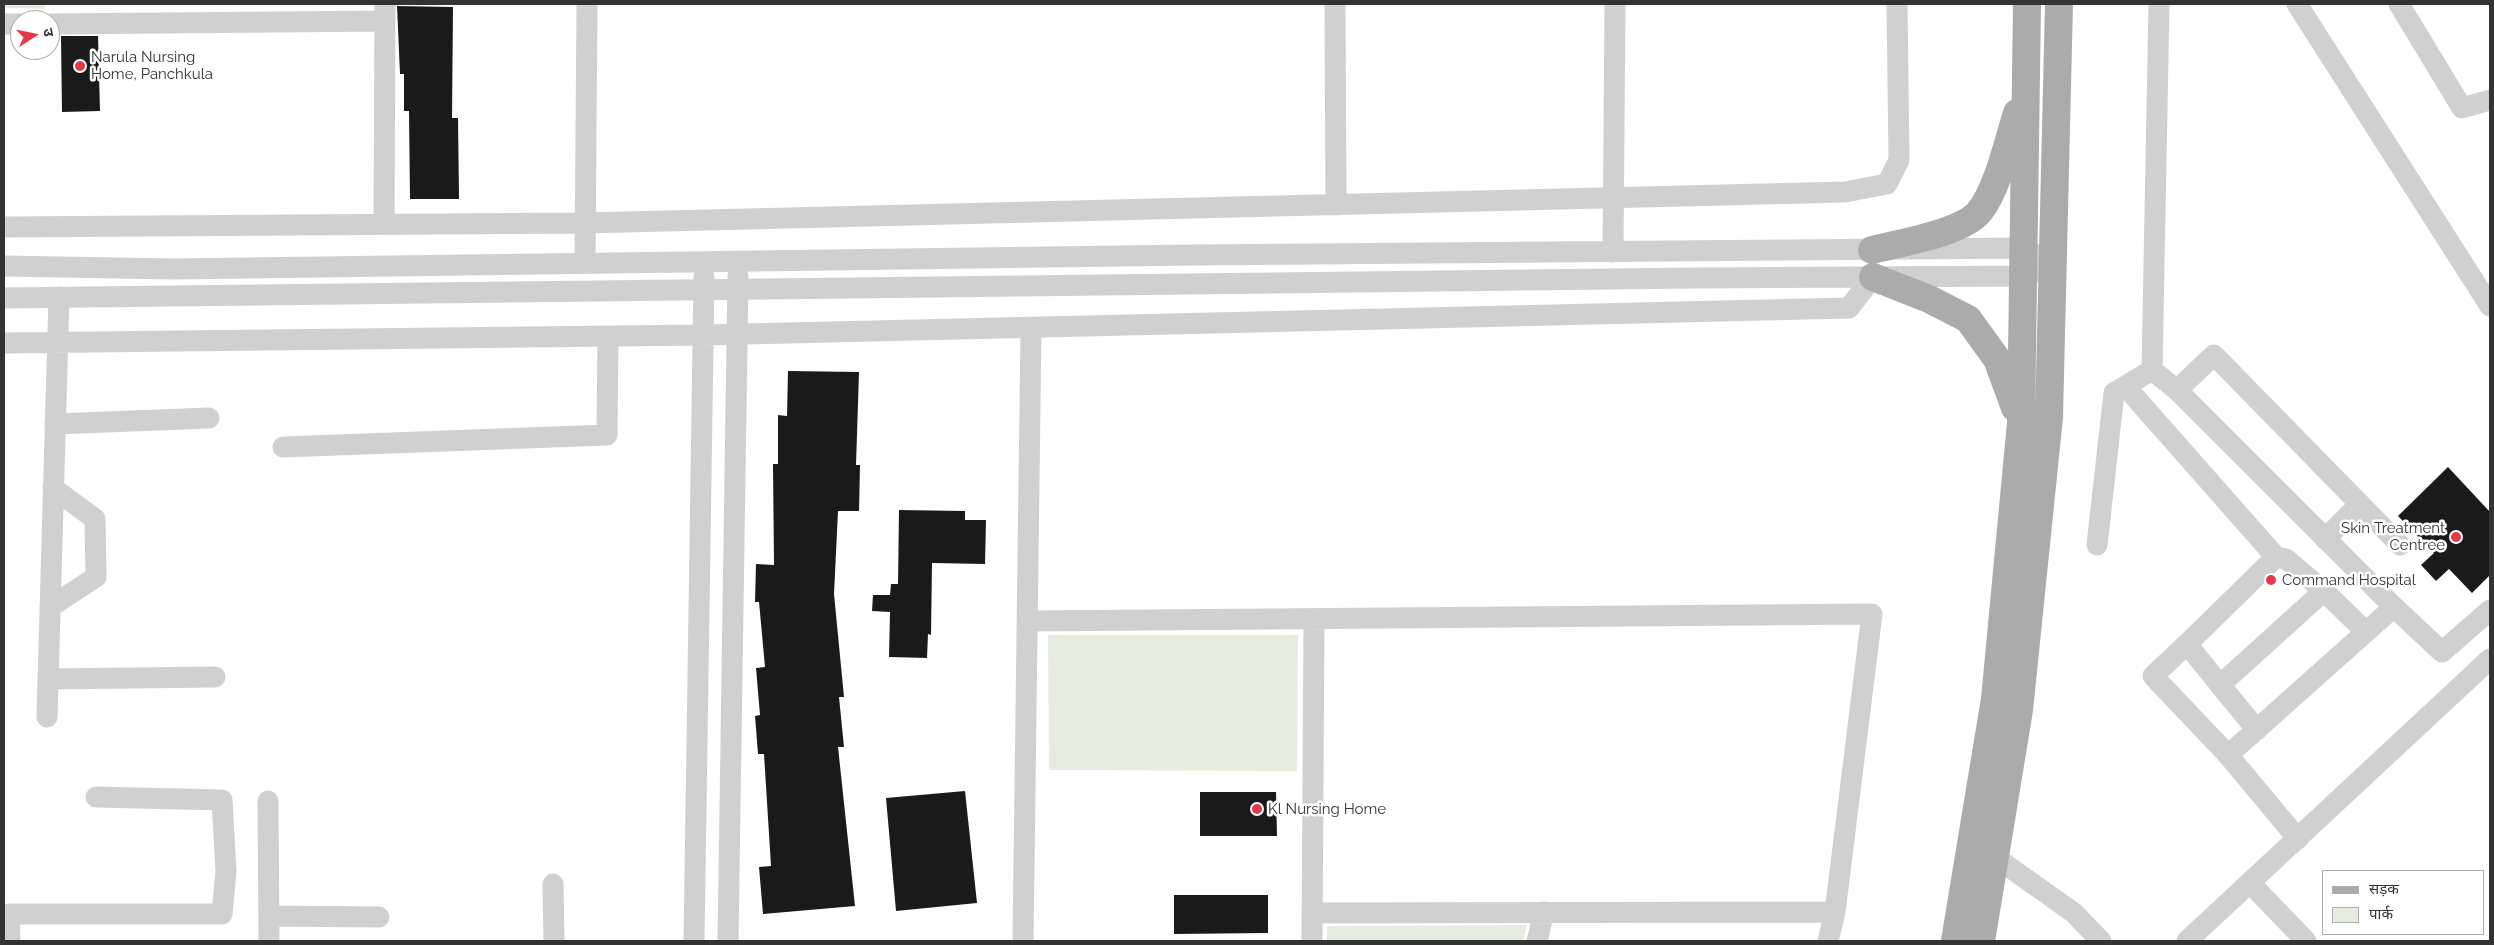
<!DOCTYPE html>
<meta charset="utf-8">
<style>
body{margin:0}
#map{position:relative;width:2494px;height:945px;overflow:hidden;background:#fff;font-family:Raleway,"Noto Sans Devanagari",sans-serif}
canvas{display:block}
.frame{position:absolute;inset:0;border:5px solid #333;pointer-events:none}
.legend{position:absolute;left:2322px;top:870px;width:162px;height:65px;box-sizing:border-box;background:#fff;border:1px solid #adadad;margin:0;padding:6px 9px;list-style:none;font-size:15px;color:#333}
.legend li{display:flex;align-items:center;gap:10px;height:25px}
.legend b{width:25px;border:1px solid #adadad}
.north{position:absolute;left:10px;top:10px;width:50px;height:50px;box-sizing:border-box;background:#fff;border:1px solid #adadad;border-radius:50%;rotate:79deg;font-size:14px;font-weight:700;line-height:20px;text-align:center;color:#333}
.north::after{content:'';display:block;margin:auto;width:18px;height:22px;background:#e63946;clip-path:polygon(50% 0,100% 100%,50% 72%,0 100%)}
</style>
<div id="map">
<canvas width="2494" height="945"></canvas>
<div class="frame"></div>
<ul class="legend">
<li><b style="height:6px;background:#ababab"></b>सड़क</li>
<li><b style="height:14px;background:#e6ecdf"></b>पार्क</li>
</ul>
<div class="north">उ</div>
</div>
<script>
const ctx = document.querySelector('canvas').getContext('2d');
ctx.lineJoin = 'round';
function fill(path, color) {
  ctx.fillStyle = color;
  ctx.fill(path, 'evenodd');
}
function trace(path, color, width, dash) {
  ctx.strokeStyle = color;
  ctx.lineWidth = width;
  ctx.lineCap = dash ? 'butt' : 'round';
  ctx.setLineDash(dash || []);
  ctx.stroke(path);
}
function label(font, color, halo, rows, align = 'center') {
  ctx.font = font + ' Raleway,sans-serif';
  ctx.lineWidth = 5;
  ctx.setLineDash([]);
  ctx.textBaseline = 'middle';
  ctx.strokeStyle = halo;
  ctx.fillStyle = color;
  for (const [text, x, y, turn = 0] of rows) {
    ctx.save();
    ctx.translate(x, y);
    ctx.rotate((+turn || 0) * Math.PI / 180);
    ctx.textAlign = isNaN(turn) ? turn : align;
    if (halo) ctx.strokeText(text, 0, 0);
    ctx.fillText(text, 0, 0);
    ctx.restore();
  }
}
const green = new Path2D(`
 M4 4H45V9L4 8Z
 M1048 635H1298L1297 771 1049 770Z
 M1527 925 1523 941H1327V926Z`);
const building = new Path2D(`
 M397 6 453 7 452 118H458L459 199H410L409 111H404V74H400Z
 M61 36H98L100 111 62 112Z
 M788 371 859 372 856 465H860L859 511H838L834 594 844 697H839L844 747H838L855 906 763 914 759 867 771 866 764 754H758L755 716 760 715 756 668 765 667 759 602H755L756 564 774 565 773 464H778V415L787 416Z
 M2448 467 2490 512V575L2472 593 2449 569 2436 581 2421 565 2434 553 2398 516Z
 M899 510 965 511V520H986L985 564 932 563 931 635 928 634 927 658 889 657 890 612 872 611 873 595H890L891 584H898Z
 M965 791 977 903 896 911 886 798Z
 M1200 792H1276L1277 836H1200Z
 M1174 895H1268V933L1174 934Z`);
const minor = new Path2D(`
 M1335 4 1336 205
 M2159 4 2152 370 2177 390 2394 607 2442 652 2490 610
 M2297 4 2490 306
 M2399 4 2462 108 2490 100
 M4 24H20
 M50 24 385 21
 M384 224 385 4
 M4 227 585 223 1845 192 1887 184 1899 160 1897 4
 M1613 252 1615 4
 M585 263 587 4
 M4 266 174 269 1193 255 2024 248 2053 266
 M4 298 1695 278 2023 276 2038 271
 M4 343 703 335 1849 308 1873 277
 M2126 387 2276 557 2187 644 2220 685
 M2177 390 2214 355 2400 545
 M55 424 209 418
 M283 447 607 435 608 336
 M2325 539 2360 504
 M2097 545 2114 393 2152 370
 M2276 557 2286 559 2324 591
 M50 607 96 577 95 519 53 488
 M1028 621 1872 614 1835 912 1828 941
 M2187 644 2153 676 2228 755 2298 839
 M48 679 215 677
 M47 717 59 297
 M2257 730 2220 685 2324 591 2366 632
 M2228 755 2394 607
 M268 801 269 941
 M1995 857 2074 913 2101 941
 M2250 883 2306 941
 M553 884 554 941
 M1312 913 1835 912
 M269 916 379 917
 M10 941 9 914H222L226 871 222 800 96 797
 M694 941 704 277
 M728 941 738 276
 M1023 941 1031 328
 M1312 941 1314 619
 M1537 941 1544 912
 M2187 941 2490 659`);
const major = new Path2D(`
 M1872 250C1899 243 1963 233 1980 211 1998 188 2008 141 2017 113
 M1873 277 1929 299 1968 319 1997 359 2015 408
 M1955 941 1995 699 2021 423 2027 4
 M1981 941 2019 710 2049 417 2059 4`);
const markers = [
 [80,66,6,"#e63946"],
 [2456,537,6,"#e63946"],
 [2271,580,6,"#e63946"],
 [1257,809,6,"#e63946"]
];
const poiNames = [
 ["Narula Nursing",91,57],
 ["Home, Panchkula",91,74],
 ["Skin Treatment",2445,528,"right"],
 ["Centree",2445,545,"right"],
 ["Command Hospital",2282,580],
 ["Kl Nursing Home",1268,809]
];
fill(green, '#e6ecdf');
fill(building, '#1a1a1a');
trace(minor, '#d0d0d0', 21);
trace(major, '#ababab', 28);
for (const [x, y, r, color] of markers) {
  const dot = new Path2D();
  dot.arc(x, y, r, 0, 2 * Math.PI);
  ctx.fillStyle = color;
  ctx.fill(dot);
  trace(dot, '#fff', 2);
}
label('15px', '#333', '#fff', poiNames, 'left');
</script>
